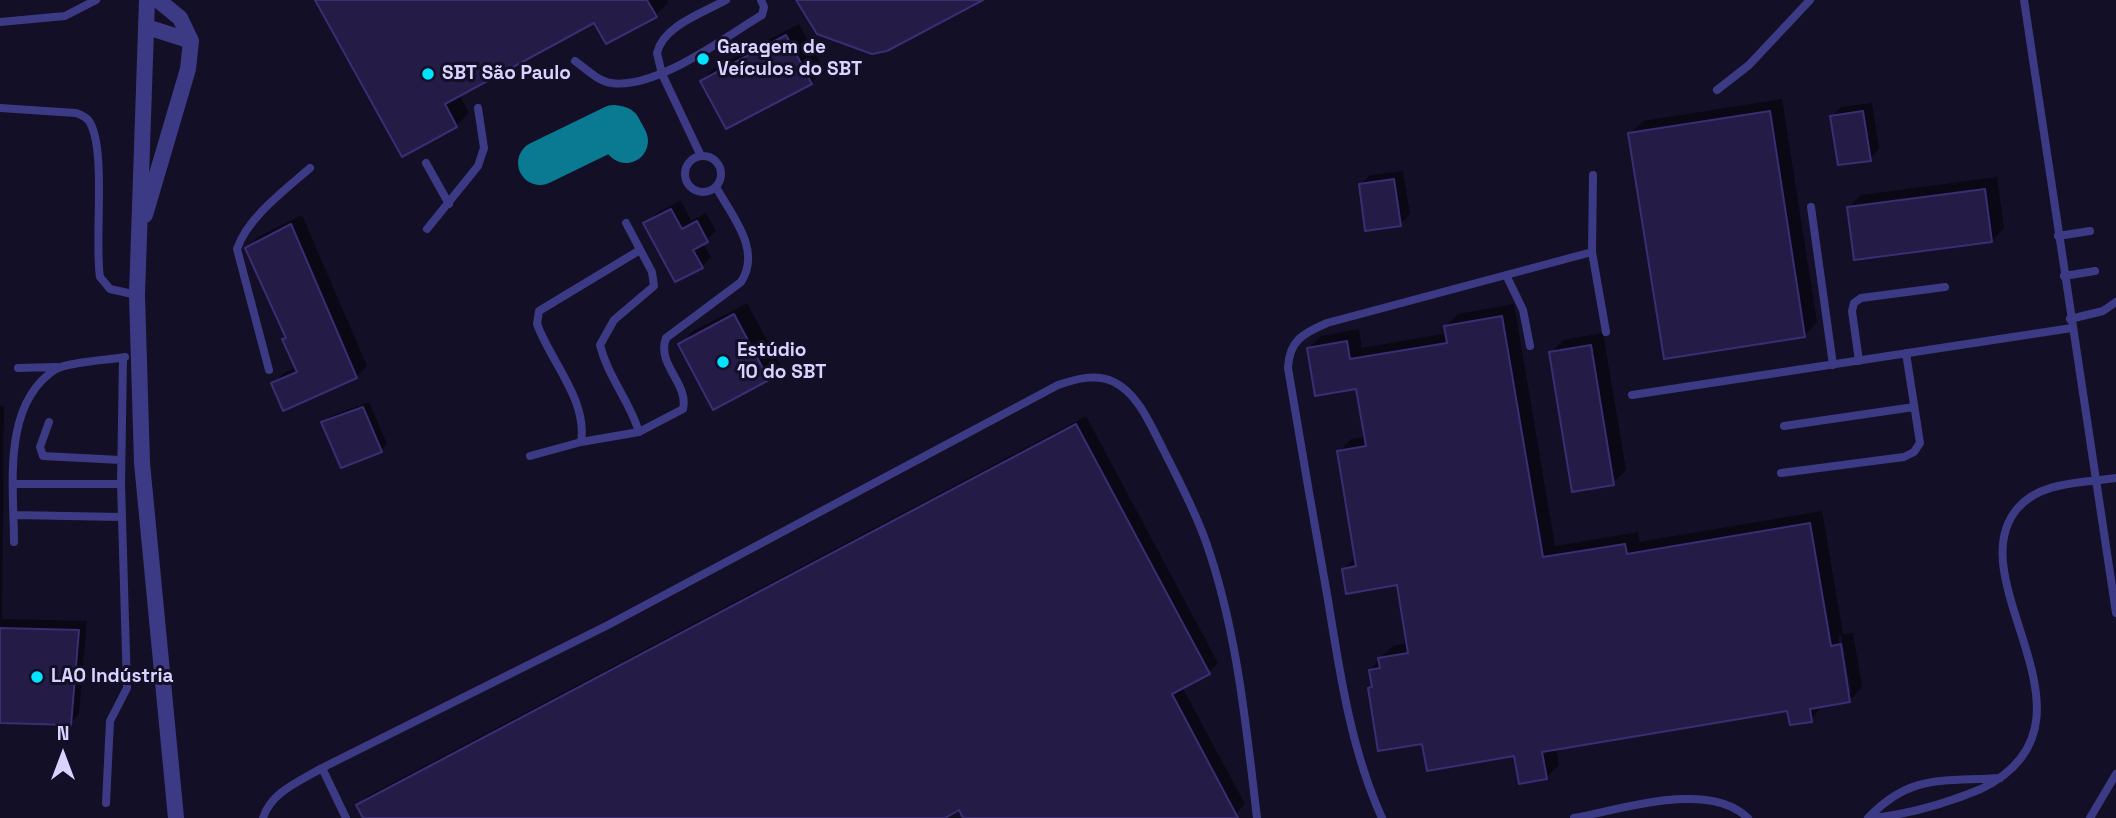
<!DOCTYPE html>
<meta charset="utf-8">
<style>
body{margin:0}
#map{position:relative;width:2116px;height:818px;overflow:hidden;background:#130f26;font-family:"Space Grotesk",sans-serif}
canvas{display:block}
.north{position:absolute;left:28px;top:720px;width:70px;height:70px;-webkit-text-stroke:5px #130f26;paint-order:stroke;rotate:0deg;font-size:19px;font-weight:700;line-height:28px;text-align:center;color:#d9d4ff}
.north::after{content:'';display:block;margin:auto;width:24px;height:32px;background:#d9d4ff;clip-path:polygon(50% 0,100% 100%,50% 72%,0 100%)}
</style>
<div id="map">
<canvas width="2116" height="818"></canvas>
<div class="north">N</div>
</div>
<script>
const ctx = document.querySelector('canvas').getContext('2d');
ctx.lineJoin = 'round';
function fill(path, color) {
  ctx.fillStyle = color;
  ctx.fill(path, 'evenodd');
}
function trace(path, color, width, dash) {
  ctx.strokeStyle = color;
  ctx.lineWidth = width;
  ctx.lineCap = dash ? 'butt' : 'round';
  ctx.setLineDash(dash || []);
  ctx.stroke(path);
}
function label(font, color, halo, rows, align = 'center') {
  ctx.font = font + ' "Space Grotesk",sans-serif';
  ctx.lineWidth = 6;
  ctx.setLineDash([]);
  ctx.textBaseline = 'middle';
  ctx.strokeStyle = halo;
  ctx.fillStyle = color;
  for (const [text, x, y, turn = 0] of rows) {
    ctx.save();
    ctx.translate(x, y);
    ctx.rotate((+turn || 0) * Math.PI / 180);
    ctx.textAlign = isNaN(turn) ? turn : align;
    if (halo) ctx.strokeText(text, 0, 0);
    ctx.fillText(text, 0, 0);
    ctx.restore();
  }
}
const shadow = new Path2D(`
 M317 0H667L668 3 656 15 595 21 459 94 469 113 456 126 402 155Z
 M799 24 824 70 811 83 702 81 714 68Z
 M1782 99 1817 322 1805 335 1630 134 1643 121Z
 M1872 103 1879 149 1870 159 1832 117 1841 107Z
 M1403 171 1410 214 1400 224 1360 185 1370 175Z
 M1997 177 2004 228 1992 241 1848 208 1861 195Z
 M681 200 691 221 706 213 716 231 703 243 711 257 701 267 645 224 655 214Z
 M302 215 367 366 356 377 273 384 284 373 297 367 285 339 287 337 247 248 258 237Z
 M747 303 781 366 768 379 680 345 692 332Z
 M1514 304 1555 546 1638 532 1639 542 1822 511 1843 634 1853 633 1862 687 1850 700 1823 705 1811 720 1789 709 1556 748 1559 765 1546 778 1516 754 1423 742 1370 688 1373 685 1371 670 1380 658 1393 646 1408 643 1398 583 1344 569 1356 557 1339 452 1351 439 1366 437 1358 387 1309 348 1321 336 1359 329 1362 348 1447 333 1446 326 1458 314ZM1841 635 1851 692H1847L1838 636Z
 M1603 333 1626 470 1613 483 1551 353 1563 340Z
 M369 402 387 444 381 450 323 423 329 417Z
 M0 406H4L2 619 87 621 79 714 70 723 0 721Z
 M1086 416 1218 663 1209 672 1182 687 1245 804 1235 814 1227 818H965L960 808 941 818H365L358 805 368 796Z`);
const taxiway = new Path2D(`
 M540 163 614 127 619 128 626 141`);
const building = new Path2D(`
 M315 0H647L657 17 606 44 594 23 445 104 457 127 402 157Z
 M796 0H983L887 51 872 54 817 34Z
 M786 35 812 84 726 129 700 81Z
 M1770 111 1805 337 1664 359 1628 133Z
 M1863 111 1871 161 1838 165 1830 116Z
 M1394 179 1401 226 1365 231 1359 184Z
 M1985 189 1992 242 1854 260 1847 207Z
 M671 209 682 229 697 221 708 242 693 250 703 268 675 282 643 223Z
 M291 224 357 378 283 411 271 383 297 372 282 339 286 338 245 248Z
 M734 314 769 380 713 410 678 344Z
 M1502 316 1543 557 1625 544 1627 554 1810 523 1831 646 1841 644 1850 702 1810 709 1812 722 1790 725 1787 711 1542 752 1547 779 1519 784 1514 756 1427 771 1422 744 1378 751 1368 688 1372 687 1369 670 1380 668 1378 658 1408 653 1397 585 1346 594 1342 569 1356 566 1337 451 1366 446 1356 389 1315 396 1307 348 1347 341 1350 359 1447 343 1444 326Z
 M1591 345 1614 485 1572 492 1549 352Z
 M363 407 382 452 341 468 321 422Z
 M1076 424 1210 674 1172 694 1238 818H963L959 810 945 818H363L356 805Z
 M0 628 79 630 71 725 0 723Z`);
const lane = new Path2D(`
 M2024 0 2116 613
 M0 22 65 16 96 0
 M575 61C586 69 598 81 611 83 656 90 725 37 762 15L764 7 761 0
 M1717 90 1749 65 1810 0
 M0 108 76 113C81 115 85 116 89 121 107 149 94 240 100 277L110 289 137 295
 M685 174a18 18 0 1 1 36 0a18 18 0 1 1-36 0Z
 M701 156 662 74 657 53C663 26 703 13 726 0
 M426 163 449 204
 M1593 175 1592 252 1606 332
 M1811 207 1833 365
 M427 229 478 166 484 148 478 108
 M2058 236 2090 231
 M2064 276 2095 271
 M1507 277 1523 310 1530 346
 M2070 319 2103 311 2116 302
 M1859 361 1852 311 1854 303 1861 298 1945 287
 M18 368 57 367
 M269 370 237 249C248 217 285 190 310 168
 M1632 395 2072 328
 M49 422 40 447 43 456 121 460
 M1784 426 1914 407
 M639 432 683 409C689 383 656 365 666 338L741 282C762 250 732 216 716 187
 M581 442 639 432C629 400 608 377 600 345L614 320 654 286 652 272 626 223
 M530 456 581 442C588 401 551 362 537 324L539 311 640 250
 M1781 473 1904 457 1914 452 1920 443 1906 353
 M14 484H121
 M14 515 121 517
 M14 542C14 487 1 404 56 369 68 362 109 360 125 357
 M322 768 346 818
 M106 803 110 721 127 688 121 484 123 358
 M263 818C271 792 300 781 322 768L608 625 1058 385C1076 379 1096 373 1114 382 1138 394 1150 424 1161 445 1177 477 1194 508 1206 542 1237 630 1246 725 1257 818
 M1382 818C1351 750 1340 674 1328 600 1314 523 1301 445 1288 368 1289 340 1304 333 1327 323L1592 252
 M1574 818C1623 809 1709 780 1748 818
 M1868 818C1911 773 1943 782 2000 778
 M1873 818C1910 814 1947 803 1981 789 2116 723 1956 582 2017 509 2040 481 2083 483 2116 478
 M2090 818 2116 774`);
const street = new Path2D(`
 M147 0 137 295 142 463 176 818
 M147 27 191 41
 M145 215 188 69 191 41 180 18 158 0`);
const markers = [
 [703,59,7,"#00e5ff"],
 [428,74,7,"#00e5ff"],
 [723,362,7,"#00e5ff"],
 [37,677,7,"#00e5ff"]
];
const poiNames = [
 ["Garagem de",717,48],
 ["Veículos do SBT",717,70],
 ["SBT São Paulo",442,74],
 ["Estúdio",737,351],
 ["10 do SBT",737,373],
 ["LAO Indústria",51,677]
];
fill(shadow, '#0007');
trace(taxiway, '#0a7a92', 44);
fill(building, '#241b47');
trace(building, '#3b2d73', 2);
trace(lane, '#3d3a85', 8);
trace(street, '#3d3a85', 16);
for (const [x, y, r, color] of markers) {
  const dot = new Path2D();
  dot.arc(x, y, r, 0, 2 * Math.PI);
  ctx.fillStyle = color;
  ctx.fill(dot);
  trace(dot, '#130f26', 2.5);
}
label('bold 19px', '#d9d4ff', '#130f26', poiNames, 'left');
</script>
